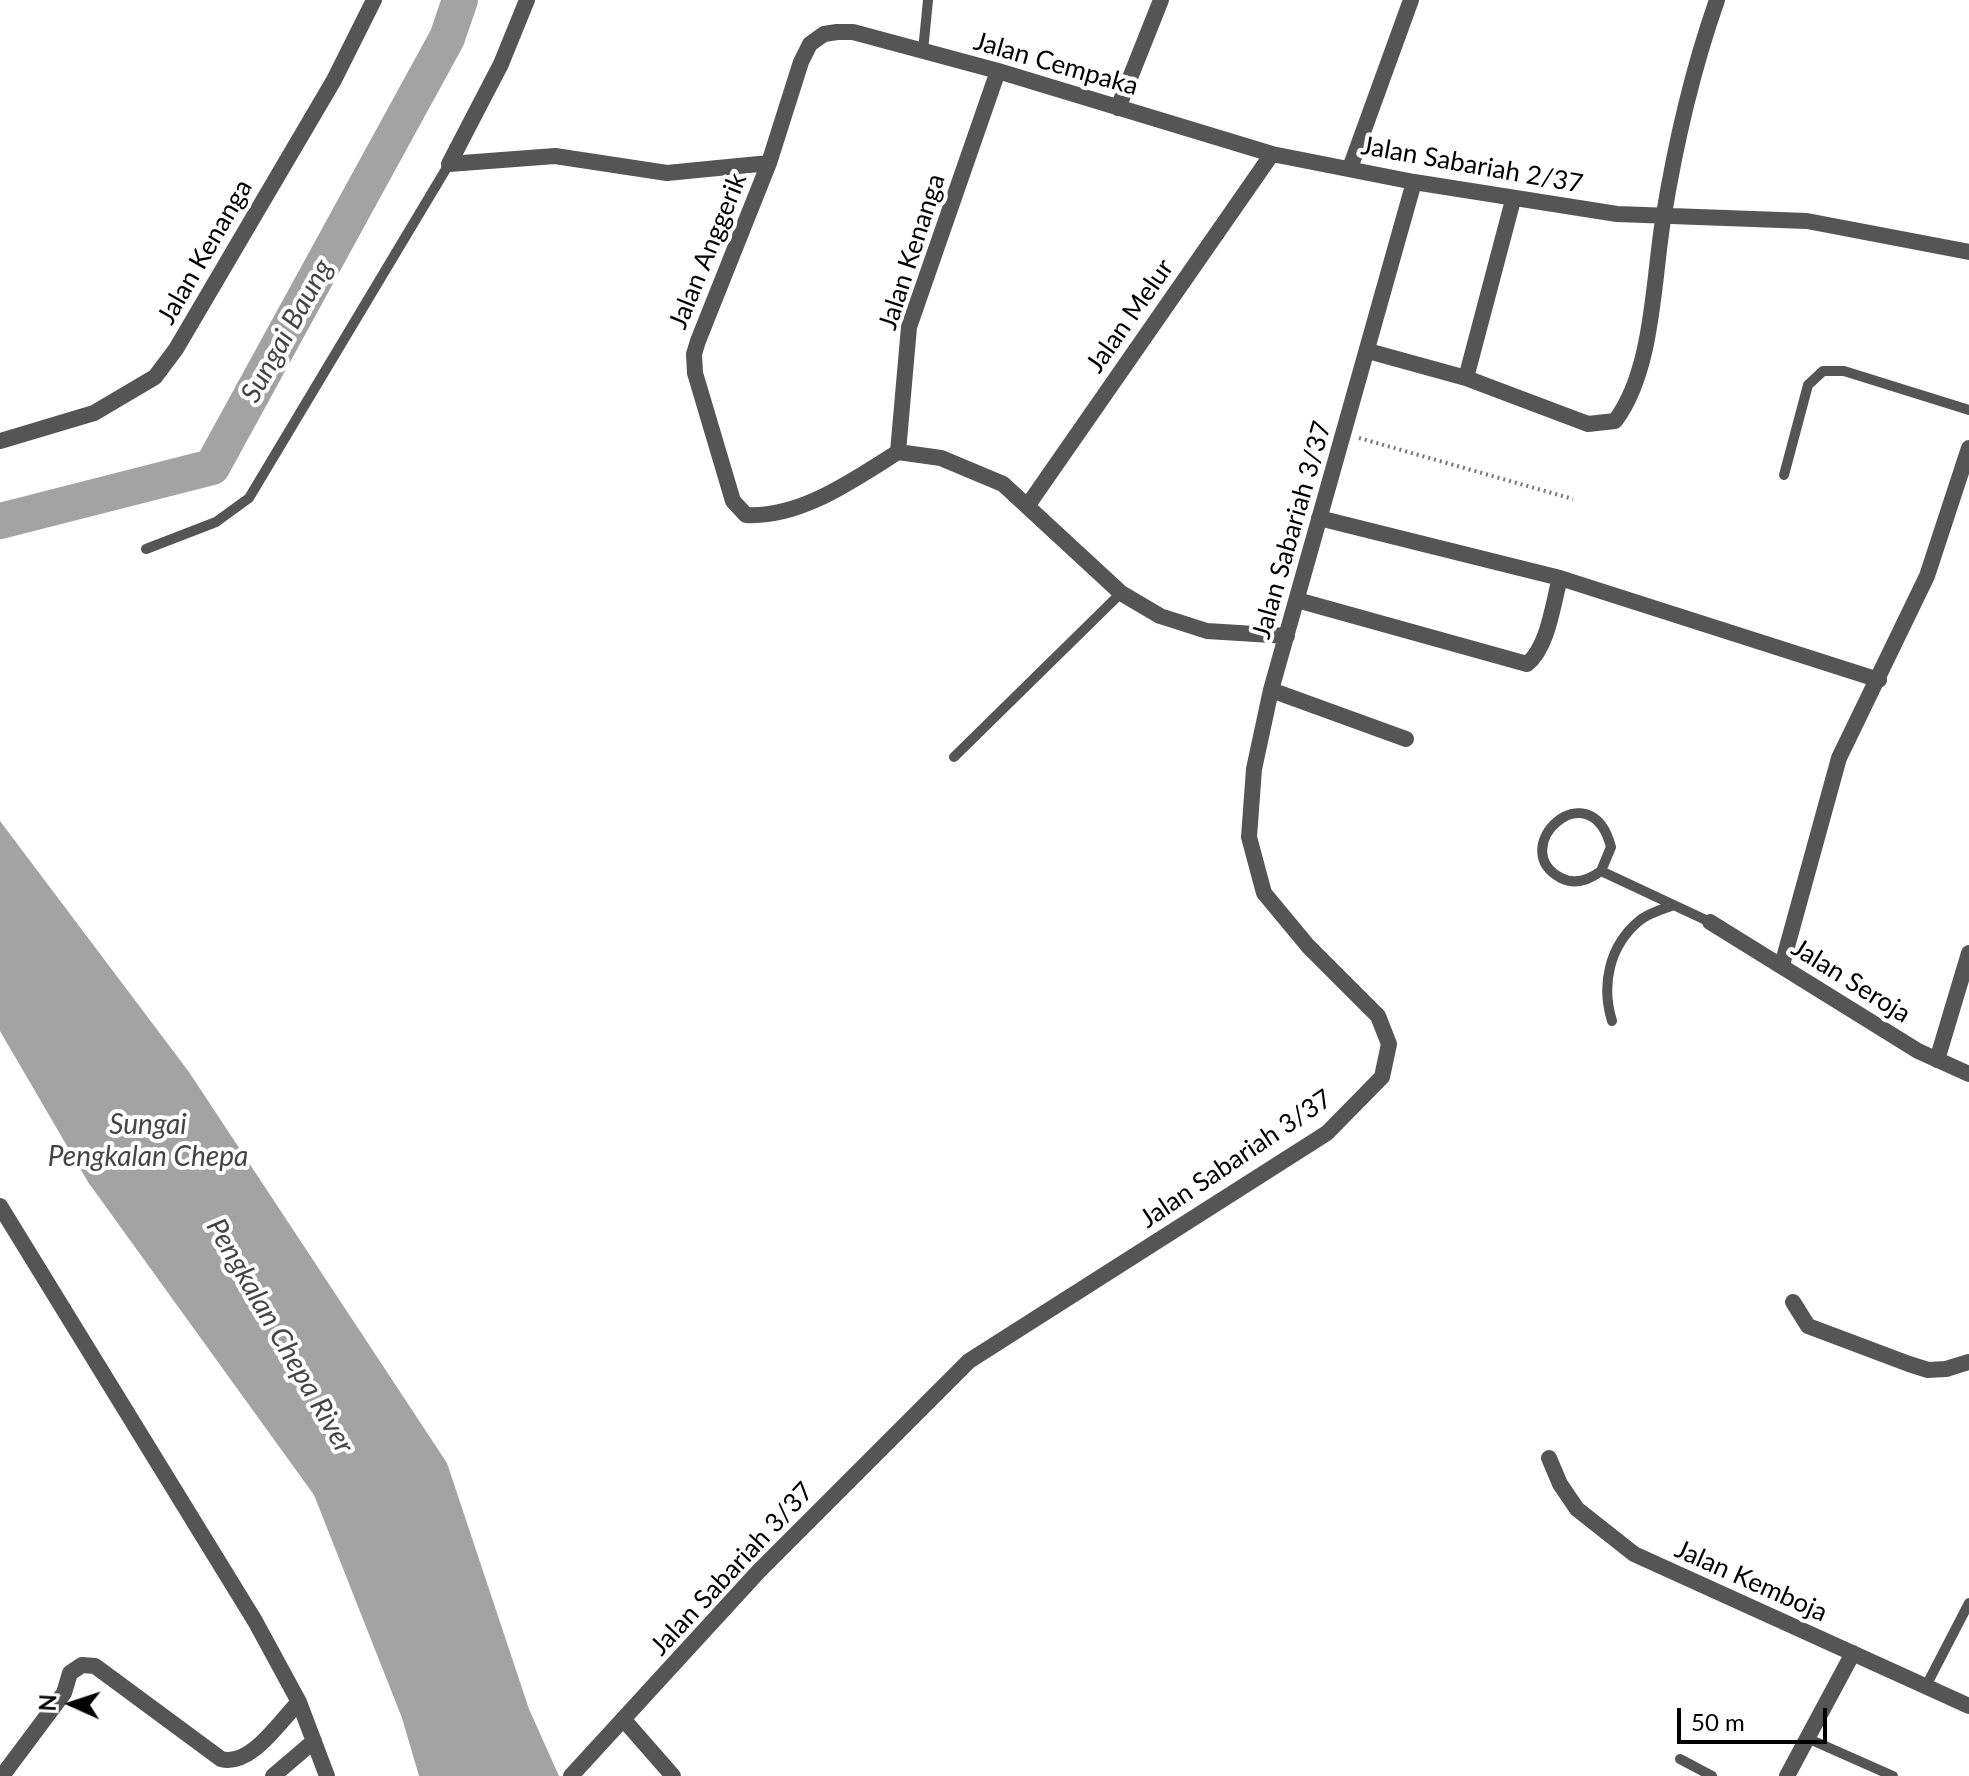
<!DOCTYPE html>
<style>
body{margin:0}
#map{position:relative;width:1969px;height:1776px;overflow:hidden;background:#fff;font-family:Lato,sans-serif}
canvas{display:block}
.north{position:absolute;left:32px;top:1664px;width:80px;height:80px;-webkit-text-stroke:6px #fff;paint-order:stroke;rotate:273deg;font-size:22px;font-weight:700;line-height:32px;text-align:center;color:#000}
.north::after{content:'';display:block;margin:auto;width:28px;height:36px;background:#000;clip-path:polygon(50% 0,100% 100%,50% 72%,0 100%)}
.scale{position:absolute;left:1677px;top:1708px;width:150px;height:36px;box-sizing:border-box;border:4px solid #000;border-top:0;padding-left:10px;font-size:24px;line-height:28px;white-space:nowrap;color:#000;-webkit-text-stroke:6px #fff;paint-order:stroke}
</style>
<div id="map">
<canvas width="1969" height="1776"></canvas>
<div class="north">N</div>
<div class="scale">50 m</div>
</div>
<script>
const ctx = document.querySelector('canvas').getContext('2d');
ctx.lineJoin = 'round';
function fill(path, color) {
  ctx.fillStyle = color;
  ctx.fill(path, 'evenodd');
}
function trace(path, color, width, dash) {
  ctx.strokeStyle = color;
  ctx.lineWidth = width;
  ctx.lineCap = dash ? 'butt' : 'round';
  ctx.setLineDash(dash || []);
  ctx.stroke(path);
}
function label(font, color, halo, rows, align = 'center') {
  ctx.font = font + ' Lato,sans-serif';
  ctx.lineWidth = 8;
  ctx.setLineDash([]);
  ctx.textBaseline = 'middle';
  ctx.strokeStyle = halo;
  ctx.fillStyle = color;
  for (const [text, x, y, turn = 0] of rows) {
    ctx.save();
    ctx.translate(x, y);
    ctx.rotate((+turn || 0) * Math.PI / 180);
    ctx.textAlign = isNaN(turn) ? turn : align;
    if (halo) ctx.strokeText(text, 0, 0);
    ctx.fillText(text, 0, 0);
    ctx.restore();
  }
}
const water = new Path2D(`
 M0 821 189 1072 447 1463 529 1709 559 1776H419L402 1718 314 1495 88 1182 0 1031Z`);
const river = new Path2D(`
 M0 521 212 467 447 38 460 0`);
const path = new Path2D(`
 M1359 438 1573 499`);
const lane = new Path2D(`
 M923 51 928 0
 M1784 475 1808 385 1823 371H1844L1969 410
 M146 549 216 522 249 498 449 164
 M954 757 1121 593
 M1601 871 1611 847C1590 768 1505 848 1561 878 1575 885 1589 880 1601 871L1710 922
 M1612 1021C1601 985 1609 946 1639 921 1648 913 1663 909 1674 905
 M1926 1686 1969 1603
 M1807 1738 1893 1776
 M1680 1759 1712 1776`);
const street = new Path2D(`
 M527 0 501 64 449 164 555 156 667 173 769 163
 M1118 108 1161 0
 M1350 168 1411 0
 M1368 351 1466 378 1588 424 1615 421C1653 371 1653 282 1663 220 1675 146 1692 71 1717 0
 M1466 378 1513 200
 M0 441 94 413 155 377 176 349 334 80 374 0
 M898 452C853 480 801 518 746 515L733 501 695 373 694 354 698 341 769 163 801 62 810 44 824 34 837 32H853L998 71 1272 154 1414 182 1617 214 1807 221 1969 252
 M898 452 941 458 1003 484 1121 593 1160 616 1207 631 1287 636
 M898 452 909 327 998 71
 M1028 505 1272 154
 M1560 578 1879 680
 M1297 600 1527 664C1548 648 1553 603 1560 578L1319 518
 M1271 690 1406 739
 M1710 922 1918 1051 1969 1074
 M1782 965 1839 758 1927 576 1969 448
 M1937 1060 1969 953
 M0 1206 255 1621 299 1702 327 1776
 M1793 1302 1808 1326 1909 1364 1928 1370 1946 1369 1969 1362
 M1549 1458 1560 1484 1577 1509 1634 1554 1969 1706
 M624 1720 673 1776
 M2 1776 64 1693 70 1673 82 1665 95 1666 221 1759C251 1767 279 1722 299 1702
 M273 1776 314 1741
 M571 1776 758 1572 969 1361 1327 1133 1382 1077 1389 1044 1378 1016 1308 946 1264 893 1249 837 1254 769 1271 690 1414 182
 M1787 1776 1853 1653`);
const streetNames = [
 ["Jalan Cempaka",1056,64,16],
 ["Jalan Sabariah 2/37",1472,165,10],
 ["Jalan Anggerik",708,251,-68],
 ["Jalan Kenanga",205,252,-60],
 ["Jalan Kenanga",912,252,-72],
 ["Jalan Melur",1130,316,-55],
 ["Jalan Sabariah 3/37",1292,530,-74],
 ["Jalan Seroja",1851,981,32],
 ["Jalan Sabariah 3/37",1236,1159,-34],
 ["Jalan Sabariah 3/37",732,1569,-47],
 ["Jalan Kemboja",1751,1581,24]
];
const waterNames = [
 ["Sungai Baung",287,331,-61],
 ["Sungai",148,1125],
 ["Pengkalan Chepa",148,1157],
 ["Pengkalan Chepa River",280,1336,60]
];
fill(water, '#a3a3a3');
trace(river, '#a3a3a3', 36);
trace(path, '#777', 4, [2, 4]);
trace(lane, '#555', 10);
trace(street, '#555', 16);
label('26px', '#000', '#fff', streetNames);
label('italic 28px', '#444', '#fff', waterNames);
</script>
